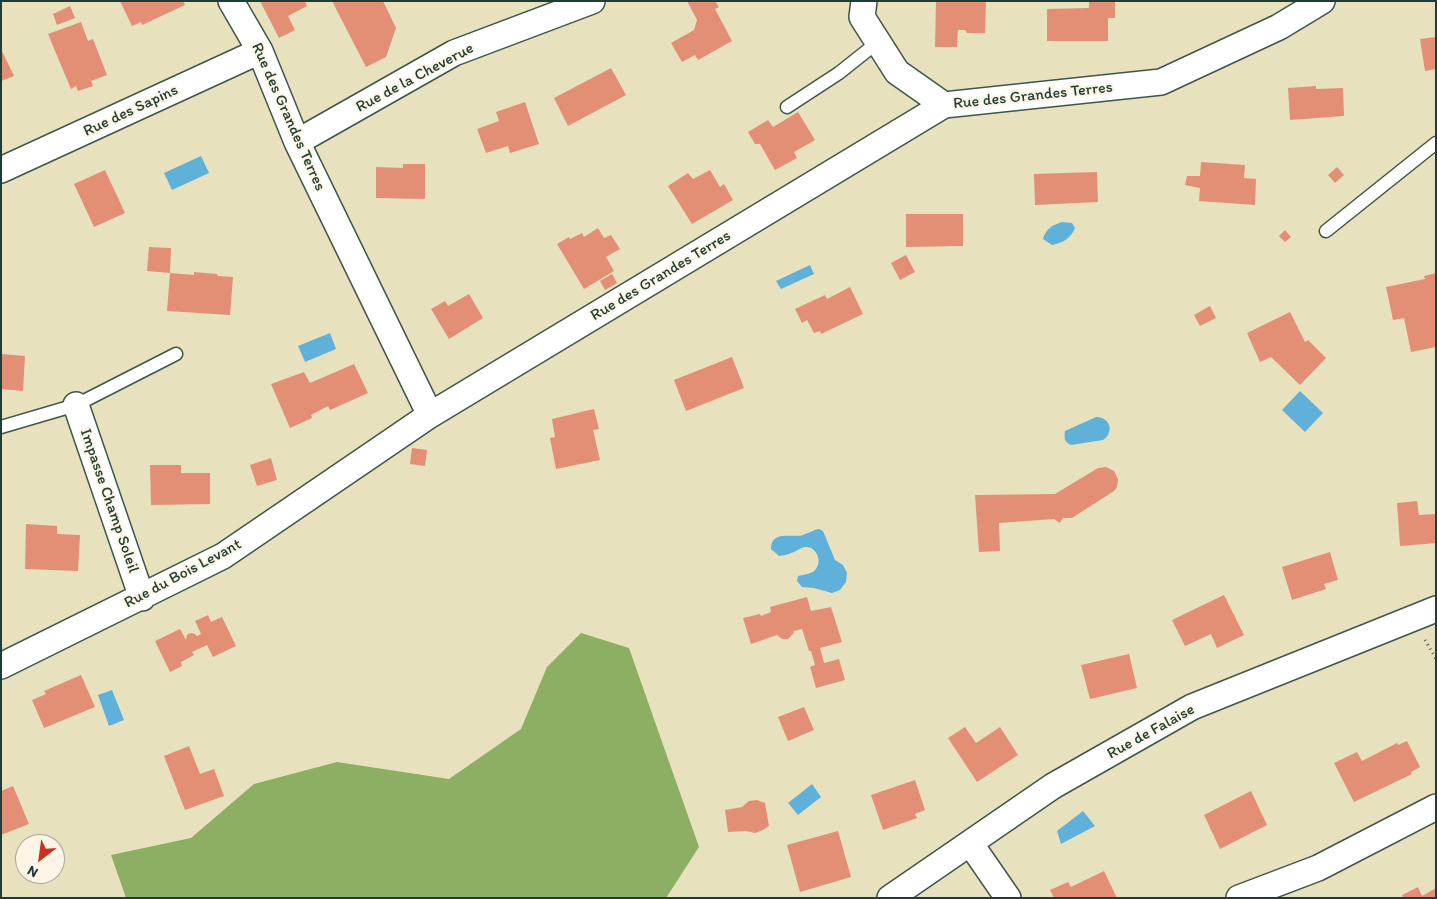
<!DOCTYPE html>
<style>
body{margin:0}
#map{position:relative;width:1437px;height:899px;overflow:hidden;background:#e8e1be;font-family:Itim,sans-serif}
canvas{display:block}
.frame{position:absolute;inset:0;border:2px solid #1f3d34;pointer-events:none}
.north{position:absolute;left:15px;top:834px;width:50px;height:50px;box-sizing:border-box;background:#fcf5e5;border:1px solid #a4ab9e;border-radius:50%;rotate:210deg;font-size:14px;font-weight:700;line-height:20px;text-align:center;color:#1f3d34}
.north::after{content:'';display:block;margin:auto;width:18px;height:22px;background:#c8321e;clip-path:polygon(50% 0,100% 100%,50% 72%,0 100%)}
</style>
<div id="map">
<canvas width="1437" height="899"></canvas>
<div class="frame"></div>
<div class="north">N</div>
</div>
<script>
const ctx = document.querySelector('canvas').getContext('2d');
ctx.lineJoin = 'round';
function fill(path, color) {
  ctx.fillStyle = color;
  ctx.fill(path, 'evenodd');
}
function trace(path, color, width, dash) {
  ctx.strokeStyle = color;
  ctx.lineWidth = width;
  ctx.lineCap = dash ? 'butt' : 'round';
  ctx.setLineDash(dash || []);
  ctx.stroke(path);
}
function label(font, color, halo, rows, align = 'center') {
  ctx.font = font + ' Itim,sans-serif';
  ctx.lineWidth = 4;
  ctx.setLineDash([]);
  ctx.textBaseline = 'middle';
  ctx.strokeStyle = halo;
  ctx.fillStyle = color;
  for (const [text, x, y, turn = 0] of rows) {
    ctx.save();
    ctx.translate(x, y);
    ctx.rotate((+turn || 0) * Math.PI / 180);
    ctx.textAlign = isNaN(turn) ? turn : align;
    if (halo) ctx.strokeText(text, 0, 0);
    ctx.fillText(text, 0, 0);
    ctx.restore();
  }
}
const forest = new Path2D(`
 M581 633 629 648 699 847 666 898H126L111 855 191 838 254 784 337 762 449 779 521 729 547 667Z`);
const water = new Path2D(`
 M201 156 209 173 172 190 164 173Z
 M1062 222 1072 223 1075 228C1071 238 1063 243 1052 245L1043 239C1046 228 1053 225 1062 222Z
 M810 265 814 274 781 289 776 281Z
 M330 333 336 349 305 362 298 346Z
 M1300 391 1323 413 1305 432 1282 410Z
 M1096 417C1110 417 1115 432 1103 440L1071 445C1064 442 1064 438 1065 431Z
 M819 529 823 531 835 560 843 565 847 573 846 582 840 590 832 593 814 588 802 587 797 581 798 576C803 575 810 574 814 571 823 564 818 547 806 547 800 547 796 552 791 553 787 555 783 555 779 556L771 549C771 530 792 538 803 535 809 533 813 530 819 529Z
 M112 690 124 720 109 726 98 695Z
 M812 784 821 797 798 815 788 803Z
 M1083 811 1095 826 1061 844 1057 831Z`);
const building = new Path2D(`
 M120 1H183L185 5 142 25 141 22 132 26Z
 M260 1H305L307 6 288 16 295 30 279 38Z
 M332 1H383L396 28 386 57 366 67Z
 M687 1H715L719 7 715 9 732 41 698 60 695 55 682 62 671 43 694 30 697 20Z
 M936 1H986L985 33H967L965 30H958L957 47H935Z
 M1089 2H1115V18H1108V41H1047V9L1089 8Z
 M70 6 75 18 57 25 53 14Z
 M81 22 88 41 93 39 107 75 91 81 93 86 78 91 76 86 71 89 48 34Z
 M1436 37V69L1425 71 1420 39Z
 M1 49 14 76 1 81Z
 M611 68 626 95 568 126 554 98Z
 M1316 86V89L1343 88 1344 116 1290 120 1288 88Z
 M525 102 539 144 510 153 508 146 486 153 477 129 499 121 496 112Z
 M798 112 815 140 794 152 797 158 775 170 760 144H755L748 132 768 120 773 127Z
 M1201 162 1245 165 1244 178 1256 179 1255 205 1199 201 1200 188 1185 185 1187 176H1200Z
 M403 164H425V199L376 198V167L403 168Z
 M1337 167 1344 175 1335 183 1328 175Z
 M105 170 125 213 94 227 74 184Z
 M710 170 720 187 724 184 733 200 692 224 668 186 688 173 693 179Z
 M1097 172 1098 202 1035 205 1034 174Z
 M906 214H963V246L906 247Z
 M598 228 604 238 611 235 620 249 606 257 614 271 584 289 557 244 569 237 570 239 582 233 584 237Z
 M1285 230 1291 237 1285 242 1279 236Z
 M149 247 171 248 170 273 194 275V272L217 274 218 276 233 277 230 315 167 311 170 273 147 271Z
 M906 255 915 272 900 280 891 263Z
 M1436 273V347L1411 352 1404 318 1393 320 1386 287 1425 279 1424 276Z
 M612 274 617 283 605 290 600 281Z
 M850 287 863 314 821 334 820 331 814 333 807 320 802 323 795 309 825 295 827 299Z
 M469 294 483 318 449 339 431 309 445 301 448 306Z
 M1210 306 1216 318 1200 326 1194 315Z
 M1290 312 1305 342 1308 340 1326 358 1300 385 1271 357 1260 362 1247 333Z
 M1 354 25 356 23 391 1 389Z
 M732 357 744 388 686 411 674 380Z
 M354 364 368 393 330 410 328 406 311 415 312 418 290 428 271 384 304 372 310 383Z
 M594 409 599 429 593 430 600 460 556 469 550 438 555 437 552 419Z
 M412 448 427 450 425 466 410 464Z
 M271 458 277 480 257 486 250 465Z
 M150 465H181V473H210V504L151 505Z
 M1106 467 1114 471 1118 479 1117 487 1114 491 1072 518H1063L1060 523 1054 519 999 523 1000 551 979 552 975 495 1055 494 1098 468Z
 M1417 501 1419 515 1436 514V543L1400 546 1397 503Z
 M26 524 57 526V534L80 535 78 571 25 569Z
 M1330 552 1338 580 1324 584 1326 589 1292 600 1282 567Z
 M1224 595 1244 635 1217 648 1211 634 1185 646 1172 620Z
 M807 597 811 611 831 607 842 642 820 648 824 663 839 659 845 680 816 688 810 667 815 665 811 651H809L802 629 794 631 793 634 788 639H782L777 635 751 644 743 618 760 614 761 616 771 612 770 607Z
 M208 615 211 622 222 617 236 646 213 657 207 645 192 652 194 655 181 662 182 666 170 672 155 641 180 629 186 640 187 635 190 633 195 634 197 636 201 634 195 621Z
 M1129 654 1137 688 1090 699 1081 665Z
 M81 675 95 707 44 728 32 700 46 694 44 691Z
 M804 707 814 730 788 741 778 717Z
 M965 727 976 743 1000 727 1018 755 977 782 948 738Z
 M1407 741 1420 767 1411 772 1412 774 1354 802 1334 763 1357 752 1362 761 1397 743 1398 745Z
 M189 746 200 774 214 769 224 796 185 810 164 756Z
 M915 780 925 810 915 814 917 818 883 830 871 795Z
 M13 786 29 824 1 835V791Z
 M1251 791 1267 825 1220 849 1204 815Z
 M757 800 765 803 769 826 763 830 755 833 746 831 728 832 725 810 742 807 749 801Z
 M838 831 851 877 800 892 787 845Z
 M1104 871 1117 898H1054L1050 890 1068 882 1071 887Z
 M1418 887 1422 896 1436 888V898H1403L1402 895Z`);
const path = new Path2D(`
 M1425 640 1436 659`);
const service = new Path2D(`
 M787 107 839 73 878 42
 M1326 231 1436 143
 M1 427 76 405 176 354`);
const minor = new Path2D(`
 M231 1 260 51 297 142 430 415 944 105 1161 82 1279 27 1322 1
 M864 1 862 17 897 72 944 105
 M297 142 454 53 592 1
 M1 170 260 51
 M76 405 142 598
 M1 666 223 556 430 415
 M970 843 1008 898
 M890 898 1053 786 1192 707 1436 609
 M1239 898 1318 868 1436 807`);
const streetNames = [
 ["Rue de la Cheverue",415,78,-28],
 ["Rue des Grandes Terres",1033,96,-6],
 ["Rue des Sapins",131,111,-25],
 ["Rue des Grandes Terres",288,117,66],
 ["Rue des Grandes Terres",661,276,-31],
 ["Impasse Champ Soleil",109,501,71],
 ["Rue du Bois Levant",183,574,-28],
 ["Rue de Falaise",1151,732,-29]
];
fill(forest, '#8daf63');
fill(water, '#5fb1da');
fill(building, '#e38f75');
trace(service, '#3d5649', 15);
trace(minor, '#3d5649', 28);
trace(path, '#3d5649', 3, [1, 4]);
trace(service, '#fff', 12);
trace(minor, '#fff', 25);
label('16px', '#1f3d34', '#fcf5e5', streetNames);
</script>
